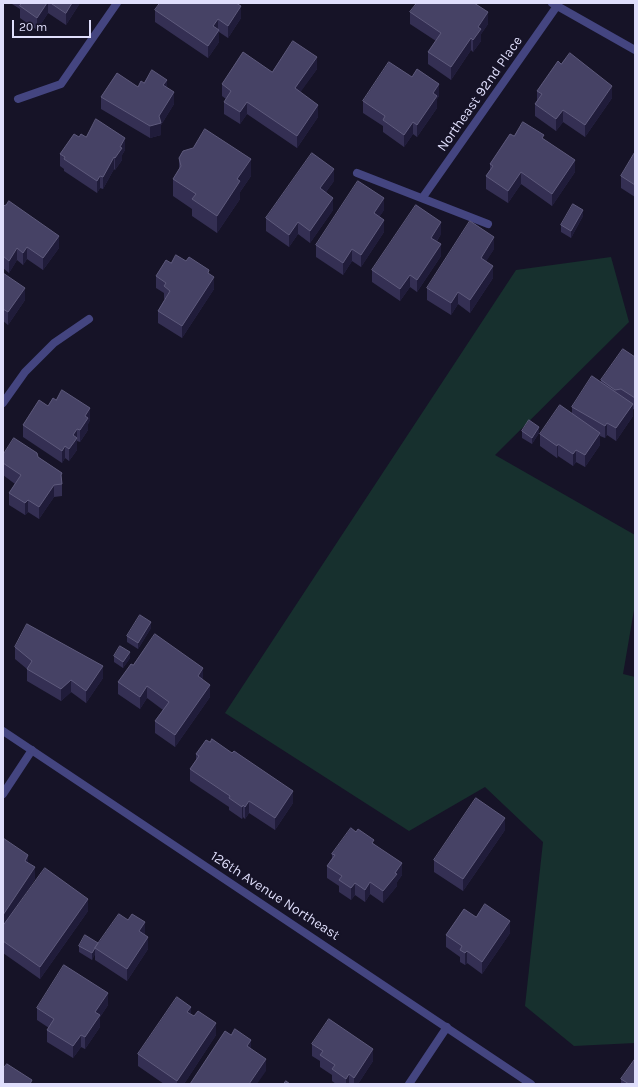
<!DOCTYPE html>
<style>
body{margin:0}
#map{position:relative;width:638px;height:1087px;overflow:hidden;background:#161327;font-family:Karla,sans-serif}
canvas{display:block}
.frame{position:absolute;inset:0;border:4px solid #dfdefb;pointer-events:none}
.scale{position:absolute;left:12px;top:20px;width:79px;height:18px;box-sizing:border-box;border:2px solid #dfdefb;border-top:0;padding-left:5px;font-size:12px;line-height:14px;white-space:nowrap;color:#dfdefb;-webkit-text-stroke:3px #161327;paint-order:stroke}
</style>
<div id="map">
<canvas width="638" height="1087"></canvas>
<div class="frame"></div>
<div class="scale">20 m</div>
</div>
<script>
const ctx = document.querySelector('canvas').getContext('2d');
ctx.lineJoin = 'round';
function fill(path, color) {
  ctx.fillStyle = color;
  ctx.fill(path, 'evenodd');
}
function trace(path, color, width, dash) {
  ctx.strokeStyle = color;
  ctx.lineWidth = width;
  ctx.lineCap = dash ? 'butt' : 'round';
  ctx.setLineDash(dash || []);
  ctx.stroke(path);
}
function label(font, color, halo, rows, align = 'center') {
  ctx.font = font + ' Karla,sans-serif';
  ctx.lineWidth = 4;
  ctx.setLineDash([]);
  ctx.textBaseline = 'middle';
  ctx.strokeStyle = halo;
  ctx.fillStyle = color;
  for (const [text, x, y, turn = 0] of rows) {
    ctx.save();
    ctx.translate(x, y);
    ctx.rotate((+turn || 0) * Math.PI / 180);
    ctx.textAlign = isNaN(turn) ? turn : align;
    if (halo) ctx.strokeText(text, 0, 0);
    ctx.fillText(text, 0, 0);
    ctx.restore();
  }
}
const green = new Path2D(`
 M611 257 629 322 495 455 635 535V604L623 674 635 677V1043L574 1046 525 1006 543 842 485 787 409 831 225 713 516 270Z`);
const service = new Path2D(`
 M357 173 488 224
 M3 794 32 750`);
const minor = new Path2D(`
 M552 3 635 50
 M18 99 61 84 117 3
 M423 197 557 6
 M3 403 25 372 54 343 89 319
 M3 731 531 1084
 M409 1084 447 1027`);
const wall = new Path2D(`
 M12 3H80L66 25 48 13 37 30 20 18V9L12 4Z
 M155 10 241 18 228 38 219 32V42L208 58 155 22Z
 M410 12 488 24 481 34V41L473 52 471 50 451 80 428 64V52L436 41 410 24Z
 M317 69 300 92 318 117 297 148 247 114 240 124 224 114V102L226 99 222 96V84L272 72Z
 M144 83 167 87 174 104 161 125V135L150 138 101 109V97L138 87Z
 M537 91 612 98 585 137 563 122 556 131 535 116V104L537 101Z
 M439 96 437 99V108L417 137 413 134 404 147 383 132V126L363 113V101Z
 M514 136 544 139 575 172 552 206 521 184 508 203 486 189V176L490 170V164Z
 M79 137H86L125 150 122 155V160L115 170 114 169 103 189 100 188 97 193 64 171V169L60 166V154Z
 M635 152V197L621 188V176Z
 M179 158 251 176 240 192V199L217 233 192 216V209L173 196V179L179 169Z
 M334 181 326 192 333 210 310 243 298 234 289 247 266 231V218Z
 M3 206 59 248 43 270 27 259 23 265 17 260 9 273 3 268Z
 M384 210 379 217 384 232 361 267 352 261 343 275 316 257V245Z
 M583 216 571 238 561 232V225Z
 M441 234 437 241 441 256 417 292 410 287 400 301 372 282V270Z
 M494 249 486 261 493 278 470 313 458 304 451 315 427 300V288Z
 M186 261 209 274 214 289 182 338 158 323V311L165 299H164V293L156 288V276L171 263Z
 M3 273 25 300 8 325 3 321Z
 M635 357V410L633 409V416L616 441 607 435 605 438 600 436V445L585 467 576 462 573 466 558 456 557 458 540 446V434L572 413V407L601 382V380Z
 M48 406 90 420 88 424V430L80 442 77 441V450L69 461 65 458 62 463 23 437V425Z
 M522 431 539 433 532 444 522 438Z
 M3 455 38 457 62 473V496L54 497 39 519 28 512 25 515 9 505V493L15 484 3 475Z
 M151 628 138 649 127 642V636Z
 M15 647 103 678 86 703 71 692 61 701 27 681V669L15 659Z
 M114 656 130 658 123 668 114 662Z
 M133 665 203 680 210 697 175 747 155 733V721L163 710 147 698 140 709 118 694V682Z
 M196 754 293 803 275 830 249 813 245 819 243 817 242 819 229 810V807L190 781V769L196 760Z
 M505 830 463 891 434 872V860Z
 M356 832 374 844 402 875 397 882V886L383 903 370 894 365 902 355 895 351 900 339 892V886L327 878V866L332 858V854Z
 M3 838 28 863 35 879 7 921 88 911 40 979 3 953Z
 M476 917 510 933 482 974 467 963 465 965 460 962V957L446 947V935Z
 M145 934 148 949 127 981 95 960V954L92 960 79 952V946L98 943Z
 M108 1005 100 1017V1027L85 1049 81 1047 73 1058 47 1042V1030L49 1028 37 1020V1008Z
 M191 1015 216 1035 184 1084H164L138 1066V1054Z
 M312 1044 373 1061 358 1084H336L332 1081V1075L320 1067V1061L312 1056Z
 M621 1079 635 1084H621Z`);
const shadedWall = new Path2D(`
 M47 3H48V13L37 30V18Z
 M72 3H80L66 25V13Z
 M241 6V18L228 38V26Z
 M488 12V24L481 34V41L473 52V40L478 27Z
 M218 19V31L213 26Z
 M219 30V42L208 58V46Z
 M471 38V50L451 80V67Z
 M317 57V69L295 100V88Z
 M167 80V92L163 85Z
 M439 84V96L437 99V108L417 137V125L433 93Z
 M612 86V98L585 137V125Z
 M174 92V104L161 125V135L150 138V126L159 116Z
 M247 102V114L240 124V112Z
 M318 105V117L297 148V136Z
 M563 110V122L556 131V119Z
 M413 122V134L404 147V135Z
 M125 138V150L122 155V160L115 170V158L120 147Z
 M114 157V169L103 189V177Z
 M251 159V176L240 192V199L217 233V216L237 179Z
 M575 160V172L552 206V194Z
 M334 169V181L320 200V188Z
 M521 172V184L508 203V191Z
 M100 176V188L97 193V181Z
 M333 198V210L310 243V231Z
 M384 198V210L374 225V213Z
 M583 210V216L571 238V231Z
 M384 220V232L361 267V255Z
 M298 222V234L289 247V235Z
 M441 222V234L431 250V238Z
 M59 236V248L43 270V258Z
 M494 237V249L481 270V258Z
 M441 244V256L417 292V280Z
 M27 247V259L23 265V253Z
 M17 248V260L9 273V261Z
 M352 249V261L343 275V263Z
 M493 266V278L470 313V300Z
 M410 275V287L400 301V289Z
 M214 277V289L182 338V326Z
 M25 288V300L8 325V312Z
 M458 292V304L451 315V303Z
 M633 404V416L616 441V428Z
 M90 408V420L88 424V430L80 442V430L85 416Z
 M607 423V435L605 438V426Z
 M539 427V433L532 444V438Z
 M77 429V450L69 461V449L73 435Z
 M600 433V445L585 467V455Z
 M558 444V456L557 458V446Z
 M65 446V458L62 463V451Z
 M576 450V462L573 466V454Z
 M62 473V485L61 475Z
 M54 485V497L39 519V507Z
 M28 500V512L25 515V503Z
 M151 622V628L138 649V643Z
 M130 652V658L123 668V662Z
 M103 666V678L86 703V691Z
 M203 668V680L198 676Z
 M71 680V692L61 701V689Z
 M210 685V697L175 747V735Z
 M147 686V698L140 709V697Z
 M293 791V803L275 830V818Z
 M249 801V813L245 819V807Z
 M243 805V817L242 819V807Z
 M505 818V830L463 891V879Z
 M28 855V867L25 861Z
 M402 863V875L397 882V886L383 903V891Z
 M35 867V879L3 927V915Z
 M370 882V894L365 902V890Z
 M355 883V895L351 900V888Z
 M88 899V911L40 979V967Z
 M510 921V933L482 974V962Z
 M145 922V934L139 943V931Z
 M148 937V949L127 981V969Z
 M95 948V954L92 960V953Z
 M467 951V963L465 965V953Z
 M108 993V1005L100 1017V1027L85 1049V1037L95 1012Z
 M191 1007V1019L187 1012Z
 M216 1023V1035L184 1084H177V1081Z
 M81 1035V1047L73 1058V1046Z
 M251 1040V1052L247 1046Z
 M373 1049V1061L358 1084H354V1078Z
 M266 1059V1071L257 1084H249Z
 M349 1074V1084H346V1079Z`);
const building = new Path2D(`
 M22 3H47L37 18 20 6Z
 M51 3H72L66 13Z
 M160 3H236L241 6 228 26 218 19 213 26 219 30 208 46 155 10Z
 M417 3H474L488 12 478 27 481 29 473 40 471 38 451 67 428 52 441 33 410 12Z
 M293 41 317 57 295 88 318 105 297 136 247 102 240 112 224 102 231 91 222 84 243 52 272 72Z
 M570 53 612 86 585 125 563 110 556 119 535 104 542 94 537 91 558 61 561 64Z
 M389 62 412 77 417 69 439 84 433 93 437 96 417 125 413 122 404 135 383 120 385 116 363 101Z
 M152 70 167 80 163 85 174 92 159 116 161 123 150 126 101 97 117 73 138 87 141 81 144 83Z
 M96 119 125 138 120 147 122 148 115 158 114 157 103 177 100 176 97 181 64 159 65 157 60 154 74 134 79 137 81 134 86 137Z
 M523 122 544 135 542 138 575 160 552 194 521 172 508 191 486 176 493 166 490 164 510 134 514 136Z
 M205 129 251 159 237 179 240 181 217 216 192 199 196 194 173 179 181 166 179 158 183 151 193 148Z
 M635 152V185L621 176Z
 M312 153 334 169 320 188 333 198 310 231 298 222 289 235 266 218Z
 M358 181 384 198 374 213 384 220 361 255 352 249 343 263 316 245Z
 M9 201 59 236 43 258 27 247 23 253 17 248 9 261 3 256V206L6 205Z
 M573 204 583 210 571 231 561 225Z
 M416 205 441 222 431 238 441 244 417 280 410 275 400 289 372 270Z
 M470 221 494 237 481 258 493 266 470 300 458 292 451 303 427 288Z
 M176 255 186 261 189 257 209 270 208 273 214 277 182 326 158 311 170 291 164 286 166 283 156 276 166 260 171 263Z
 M3 273 25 288 8 312 3 309Z
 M623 349 635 357V398L621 389 615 390 601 380Z
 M592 376 633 404 616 428 607 423 605 426 572 407Z
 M62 390 90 408 85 416 88 418 80 430 77 429 73 435 77 438 69 449 65 446 62 451 23 425 39 400 48 406 53 398 56 400Z
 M560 405 600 433 585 455 576 450 573 454 558 444 557 446 540 434Z
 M529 420 539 427 532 438 522 431Z
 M14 438 37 453 38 457 62 473 61 475 62 484 54 485 39 507 28 500 25 503 9 493 21 475 3 463V455Z
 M140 615 151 622 138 643 127 636Z
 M27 624 103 666 86 691 71 680 61 689 27 669 32 661 15 647Z
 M155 634 203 668 198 676 210 685 175 735 155 721 169 702 147 686 140 697 118 682 131 664 133 665Z
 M120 646 130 652 123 662 114 656Z
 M212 739 232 753 234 751 293 791 275 818 249 801 245 807 243 805 242 807 229 798 230 796 190 769 199 756 196 754 206 740 210 742Z
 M476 798 505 818 463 879 434 860Z
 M351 828 356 832 358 829 374 840 372 843 402 863 395 873 397 874 383 891 370 882 365 890 355 883 351 888 339 880 342 876 327 866 335 855 332 854Z
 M3 838 28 855 25 861 35 867 3 915Z
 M45 868 88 899 40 967 3 941V926Z
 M485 904 510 921 482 962 467 951 465 953 460 950 462 946 446 935 464 909 476 917Z
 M119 914 128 920 132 914 145 922 139 931 148 937 127 969 95 948Z
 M85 935 98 943 92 953 79 946Z
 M64 965 108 993 95 1012 100 1015 85 1037 81 1035 73 1046 47 1030 54 1019 37 1008Z
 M177 997 191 1007 187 1012 194 1016 198 1011 216 1023 177 1081 138 1054Z
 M329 1019 373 1049 354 1078 349 1074 346 1079 332 1069 335 1065 320 1055 323 1051 312 1044Z
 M235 1029 251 1040 247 1046 266 1059 249 1084H190L225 1031 231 1035Z
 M635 1059V1084H629L621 1079Z
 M7 1064 32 1080 30 1084H3V1069Z
 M286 1081 290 1084H284Z`);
const streetNames = [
 ["Northeast 92nd Place",480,94,-55],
 ["126th Avenue Northeast",275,896,33]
];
fill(green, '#17302e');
trace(service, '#444580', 8);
trace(minor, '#444580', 8);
fill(wall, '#342f53');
fill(shadedWall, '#201c3a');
fill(building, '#464265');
trace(building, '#5e5a7c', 1);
label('14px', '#dfdefb', '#161327', streetNames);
</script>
